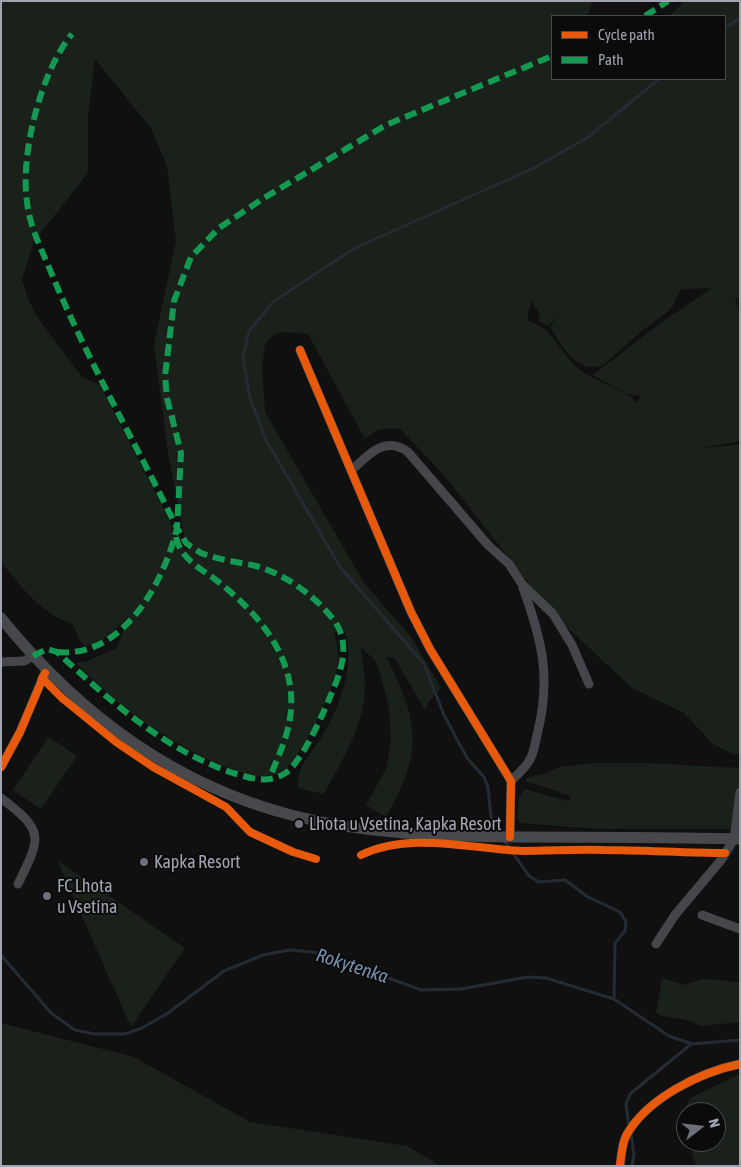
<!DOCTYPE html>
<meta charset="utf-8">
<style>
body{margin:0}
#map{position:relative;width:741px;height:1167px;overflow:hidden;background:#101011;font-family:"Asap Condensed",sans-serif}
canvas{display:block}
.frame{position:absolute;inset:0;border:2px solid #a1a5b2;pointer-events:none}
.legend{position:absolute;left:551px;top:15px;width:175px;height:65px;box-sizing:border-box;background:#0b0b0c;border:1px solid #47494e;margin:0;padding:6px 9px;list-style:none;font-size:15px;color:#a1a5b2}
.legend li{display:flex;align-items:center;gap:10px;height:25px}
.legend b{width:25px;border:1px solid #47494e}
.north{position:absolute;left:676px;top:1102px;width:50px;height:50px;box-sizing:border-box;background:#0b0b0c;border:1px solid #47494e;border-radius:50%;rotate:74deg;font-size:14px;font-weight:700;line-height:20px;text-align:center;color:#a1a5b2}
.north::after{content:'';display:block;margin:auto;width:18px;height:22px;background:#6e717a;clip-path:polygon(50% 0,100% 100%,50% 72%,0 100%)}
</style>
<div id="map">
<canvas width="741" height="1167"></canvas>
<div class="frame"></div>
<ul class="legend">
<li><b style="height:6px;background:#e8590c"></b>Cycle path</li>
<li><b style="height:6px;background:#139951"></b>Path</li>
</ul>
<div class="north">N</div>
</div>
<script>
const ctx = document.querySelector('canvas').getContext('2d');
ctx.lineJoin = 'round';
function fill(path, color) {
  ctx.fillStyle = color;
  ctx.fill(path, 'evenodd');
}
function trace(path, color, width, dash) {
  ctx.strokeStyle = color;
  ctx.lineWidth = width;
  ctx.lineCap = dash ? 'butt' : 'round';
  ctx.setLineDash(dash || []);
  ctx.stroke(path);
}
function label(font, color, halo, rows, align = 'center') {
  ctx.font = font + ' "Asap Condensed",sans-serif';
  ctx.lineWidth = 4;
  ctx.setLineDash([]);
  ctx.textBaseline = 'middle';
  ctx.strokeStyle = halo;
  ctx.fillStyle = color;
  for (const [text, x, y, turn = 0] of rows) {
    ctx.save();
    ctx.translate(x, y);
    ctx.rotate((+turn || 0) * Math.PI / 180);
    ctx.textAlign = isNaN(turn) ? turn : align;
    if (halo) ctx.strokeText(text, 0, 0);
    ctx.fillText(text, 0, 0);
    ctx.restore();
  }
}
const green = new Path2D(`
 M1 1H593L587 16H552V79H725V16H670L684 1H740V300L737 297 735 302 740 310V441L699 449 740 444V753L734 755 712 743 684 713 632 688 553 614 443 474 400 429C385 428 376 428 365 439L308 334 286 332 275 334 265 344 262 367 265 412 364 583 411 637 441 688 428 702 425 710 395 659 386 657C420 722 423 753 386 817L366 805 386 769 391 742 389 707 380 673 375 660 361 648C361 659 365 670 365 682 366 724 343 758 324 794L298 788C298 763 308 758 321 738 339 709 356 665 345 632H334C336 640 338 649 338 658 338 677 322 713 312 729 303 744 295 765 279 773 246 789 162 735 134 715 113 700 94 680 75 663L87 661 117 648 129 616C116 628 105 643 86 646L80 641 73 624C41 614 22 587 1 562ZM95 59 151 128 167 166 176 241 154 344 168 454 188 553 174 537 170 521 100 385 82 377 38 318 27 297 22 279 34 241 88 173V116ZM712 288 662 322 593 375 627 394 641 396 637 403C631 393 593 380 580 370 560 354 554 327 527 321L531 301 540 314 538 320 548 326 559 314 550 326C560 345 578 375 603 365L643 330 670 310 681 289Z
 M49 737 77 756 41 809 13 790Z
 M592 763H645L740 768V782L730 829H596L521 823 517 819 519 797 525 789 567 801 571 799 569 795 525 781 529 777 544 774 560 767Z
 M57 860 185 948 131 1027Z
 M662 978 684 985 703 979 740 982V1022L700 1026C686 1016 670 1020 656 1013Z
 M1 1023 134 1057 250 1122 407 1146 440 1166H1Z
 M740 1074V1166H696L689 1142H716V1112H686V1131L682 1115 690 1098Z`);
const stream = new Path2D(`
 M725 28 740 18
 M500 834 491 817 488 787 484 777 467 758 444 715 424 664 340 567 266 440 250 398 243 357 249 331 274 301 355 248 534 168 587 138 659 79
 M504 840 529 876 539 882 565 880 588 897 620 912 626 922 625 931 615 943 614 999
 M1 955 51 1013 75 1030 94 1034H125L142 1028 168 1013 224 971 263 955 290 950 320 953 421 990 461 989 528 977 546 978 614 999 669 1036 692 1044 740 1040
 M629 1126 626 1104 630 1094 691 1044
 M631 1134 634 1155 632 1166`);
const minor = new Path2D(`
 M300 350 411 612 430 649 511 781 510 837
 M351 471C368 455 385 435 408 452L488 545 509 564 522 584 553 614 572 645 589 684
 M1 662 24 661 33 656
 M1 767 20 732 46 670
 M511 781C517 775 525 768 529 761 535 752 535 741 538 731 551 677 542 640 523 588
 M1 798C45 831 41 837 18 884
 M702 915 740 929
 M656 944 675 915 722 859 734 839 740 792
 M620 1166C621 1157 622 1144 626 1136 646 1099 700 1072 740 1064`);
const major = new Path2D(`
 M1 618C77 712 172 784 291 815 364 834 438 836 512 837 588 837 664 837 740 839`);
const quiet = new Path2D(`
 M645 16 668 1
 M176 537C180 558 200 568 216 580 257 612 295 655 291 710 289 735 278 757 269 779
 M57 652C122 659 164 583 177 528 136 444 89 363 53 277 43 252 30 229 27 202 20 154 41 71 72 34
 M33 656 47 649 57 652C109 700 164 750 233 773 250 778 267 784 284 774 301 764 322 716 330 697 341 672 352 643 333 619 315 596 285 574 256 566 238 562 219 560 201 553L186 543 177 528 181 453 167 398 165 376 174 301 191 257 219 228 264 198 386 125 552 56`);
const cycleway = new Path2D(`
 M300 350 411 612 430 649 511 781 510 837
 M42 678 62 698 116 742 153 767 226 807 250 832 293 852 316 859
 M1 767 20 732 45 673
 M361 855C410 831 471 849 523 851 550 851 576 849 603 850 644 850 685 853 725 853
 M620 1166C621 1157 622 1144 626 1136 646 1099 700 1072 740 1064`);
const markers = [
 [299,824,5,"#6e717a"],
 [144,862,5,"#6e717a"],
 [47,896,5,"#6e717a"]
];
const poiNames = [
 ["Lhota u Vsetína, Kapka Resort",309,824],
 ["Kapka Resort",154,862],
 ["FC Lhota",57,886],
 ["u Vsetína",57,907]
];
const waterNames = [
 ["Rokytenka",352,966,18]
];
fill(green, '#1a211b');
trace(stream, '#242b32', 3);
trace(minor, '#454649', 9);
trace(major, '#47484b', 11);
trace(quiet, '#139951', 6, [12, 6]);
trace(cycleway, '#e8590c', 8);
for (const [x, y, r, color] of markers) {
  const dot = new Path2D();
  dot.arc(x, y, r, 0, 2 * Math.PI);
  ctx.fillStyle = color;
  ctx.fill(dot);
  trace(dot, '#0b0b0c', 2);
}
label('18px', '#a1a5b2', '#0b0b0c', poiNames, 'left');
label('italic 19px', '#7692af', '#0b0b0c', waterNames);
</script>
